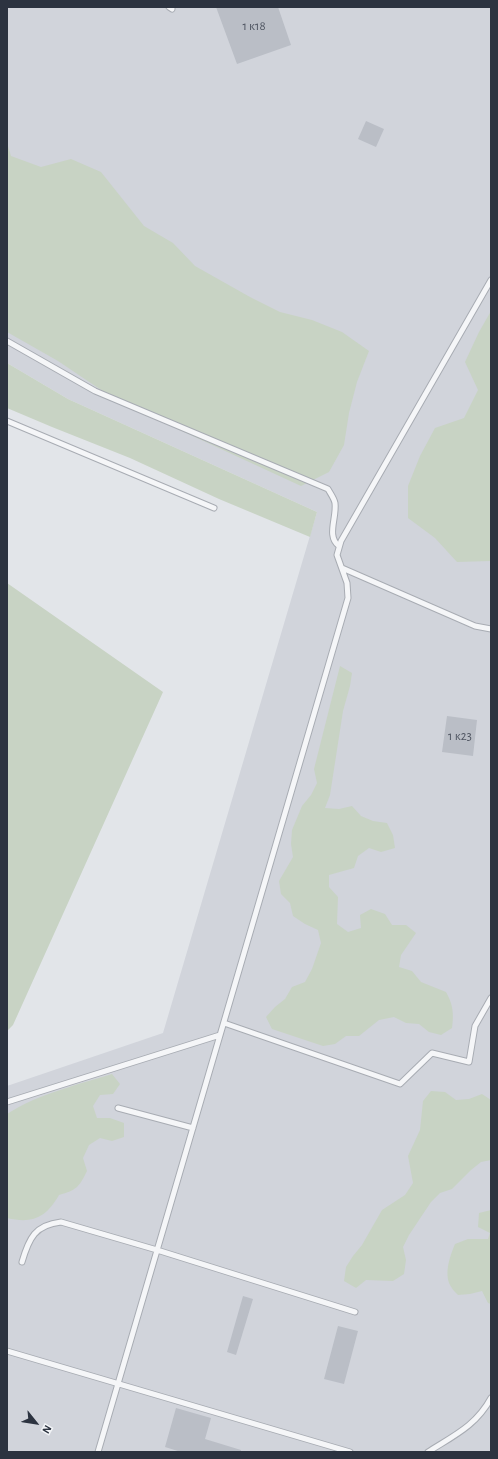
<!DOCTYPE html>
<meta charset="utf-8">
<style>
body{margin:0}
#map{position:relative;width:498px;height:1459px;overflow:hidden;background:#e2e5e9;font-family:"Alegreya Sans",sans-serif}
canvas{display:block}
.frame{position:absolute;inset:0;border:8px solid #2c3340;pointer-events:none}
.north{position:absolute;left:16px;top:1403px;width:40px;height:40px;-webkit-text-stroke:3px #f2f4f7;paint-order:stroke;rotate:120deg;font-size:11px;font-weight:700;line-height:16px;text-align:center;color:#2c3340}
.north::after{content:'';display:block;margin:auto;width:14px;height:18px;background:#2c3340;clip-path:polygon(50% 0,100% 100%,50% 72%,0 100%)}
</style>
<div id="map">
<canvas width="498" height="1459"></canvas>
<div class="frame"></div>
<div class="north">N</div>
</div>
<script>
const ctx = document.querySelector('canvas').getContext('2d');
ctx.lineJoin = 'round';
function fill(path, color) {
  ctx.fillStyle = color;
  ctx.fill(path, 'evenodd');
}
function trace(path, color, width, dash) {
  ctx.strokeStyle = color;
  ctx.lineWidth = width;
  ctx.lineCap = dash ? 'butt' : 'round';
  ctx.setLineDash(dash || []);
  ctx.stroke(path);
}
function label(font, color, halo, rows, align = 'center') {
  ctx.font = font + ' "Alegreya Sans",sans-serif';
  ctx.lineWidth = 3;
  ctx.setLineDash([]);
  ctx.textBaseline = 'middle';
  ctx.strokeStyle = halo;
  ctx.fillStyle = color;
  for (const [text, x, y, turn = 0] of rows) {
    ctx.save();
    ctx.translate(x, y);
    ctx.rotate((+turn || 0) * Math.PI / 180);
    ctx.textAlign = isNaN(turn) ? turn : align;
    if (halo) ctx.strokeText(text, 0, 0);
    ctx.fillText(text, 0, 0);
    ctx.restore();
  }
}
const built = new Path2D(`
 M7 7H491V1452H7V1086L163 1033 317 512 68 399 7 363Z`);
const green = new Path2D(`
 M7 143 11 156 41 167 71 159 101 172 144 226 173 243 195 266 250 297 280 312 312 320 342 332 369 351 357 382 349 413 344 445 329 472 301 486 119 402 58 361 7 332Z
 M491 311V561L457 562 435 538 408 518V486L420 456 435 428 464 418 478 390 465 362 479 332Z
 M7 363 68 399 317 512 310 537 219 499 130 458 52 427 7 408Z
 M7 583 163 692 13 1025 7 1031Z
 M340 666 352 673 350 686 343 711 330 795 325 808 339 809 352 806 361 816 373 821 387 823 393 835 395 848 381 852 369 848 358 856 354 868 329 875V887L338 897 337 924 348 932 361 928 360 915 371 909 385 914 392 925H406L416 933 401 955 399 967 412 971 421 982 446 992C453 1004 454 1014 452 1028L441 1035 429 1032 419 1024 406 1023 394 1017 379 1020 359 1036H346L335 1044 323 1046 272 1029 266 1017 275 1007 285 999 292 987 305 982 312 969 321 943 318 930 305 924 293 916 290 903 281 894 279 881 293 857 291 844 292 830 302 806 311 795 317 783 314 769Z
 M112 1074 120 1084 113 1094 100 1095 93 1106 97 1118H110L124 1123V1137L112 1141 100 1138 89 1145 83 1158 87 1171C79 1187 77 1190 59 1195 46 1218 32 1224 7 1218V1114C38 1094 77 1085 112 1074Z
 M431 1091 445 1092 456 1100 469 1099 482 1094 491 1100V1160L481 1162 471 1170 452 1189 440 1193 431 1202 409 1235 403 1247 406 1260 404 1274 393 1281 366 1280 356 1288 344 1281 346 1267 353 1256 362 1245 382 1210 405 1195 413 1183 408 1156 420 1130 423 1101Z
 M491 1210V1304L488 1303 482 1291 470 1294 458 1295C455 1292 452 1289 450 1285 444 1273 450 1256 455 1244L468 1239H488L490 1233 478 1227 479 1213Z`);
const building = new Path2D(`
 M216 7H278L291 45 237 64Z
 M366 121 384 129 376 147 358 139Z
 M447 716 477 720 473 756 442 752Z
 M243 1296 253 1299 236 1355 227 1352Z
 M338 1326 358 1331 344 1384 324 1379Z
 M176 1408 211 1418 205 1439 241 1450V1452H181L165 1447Z`);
const lane = new Path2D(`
 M169 7 172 9V7
 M7 341 95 391 328 489C330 493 334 498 335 503 337 518 326 536 339 546
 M7 421 214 508
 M342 568 475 626 491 629
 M224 1023 400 1084 432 1053 469 1062 475 1026 491 998
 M7 1102 220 1035
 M118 1108 193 1128
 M22 1262C29 1238 35 1225 61 1222L157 1250 355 1312
 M7 1351 350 1452
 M98 1452 348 598 347 583 337 555 341 541 491 280
 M428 1452C453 1436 476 1426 491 1398`);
const numberNames = [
 ["1 к18",254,26],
 ["1 к23",460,736]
];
fill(built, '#d1d4db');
fill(green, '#c8d3c4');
fill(building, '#babec6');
trace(lane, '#a8acb3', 7);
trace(lane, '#f5f6f8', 5);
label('13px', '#505662', null, numberNames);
</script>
